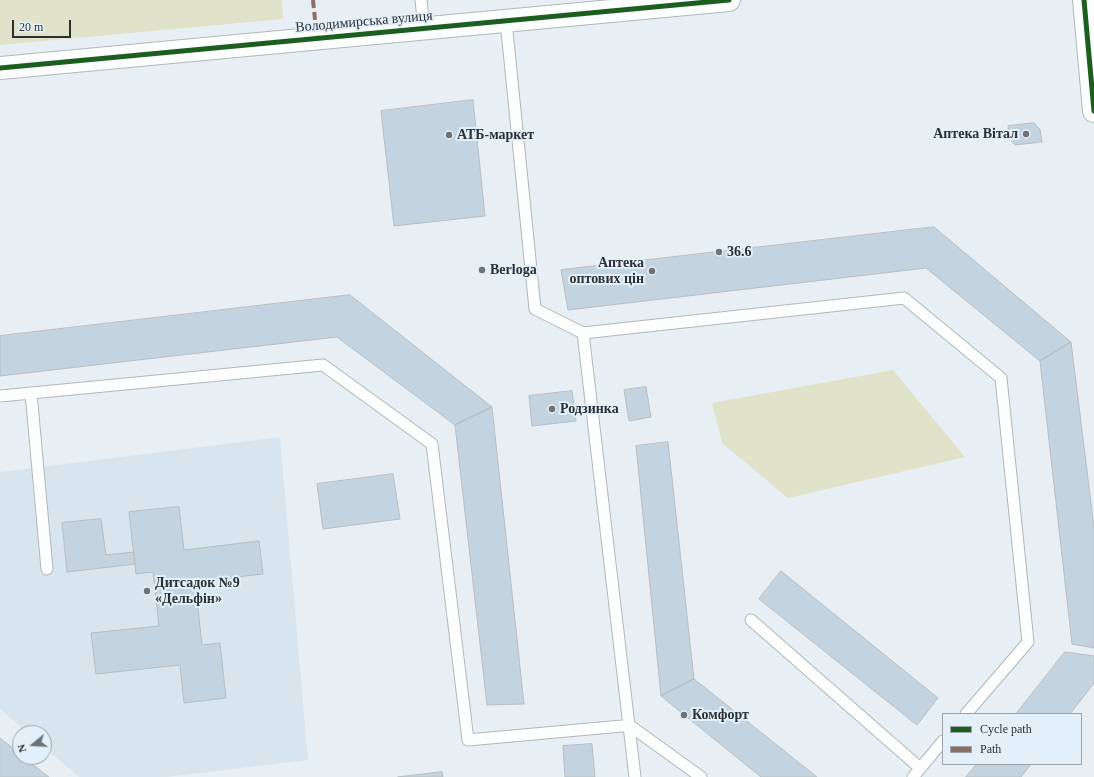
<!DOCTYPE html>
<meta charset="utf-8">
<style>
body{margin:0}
#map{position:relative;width:1094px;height:777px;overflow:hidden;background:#e8eff4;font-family:"Times New Roman",serif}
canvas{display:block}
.legend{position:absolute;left:942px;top:713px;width:140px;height:52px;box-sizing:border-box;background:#e3f0f9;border:1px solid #9aa3aa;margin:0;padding:5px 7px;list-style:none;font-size:12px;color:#2c3034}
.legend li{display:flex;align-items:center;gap:8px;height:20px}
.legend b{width:20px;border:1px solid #9aa3aa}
.north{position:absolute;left:12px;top:725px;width:40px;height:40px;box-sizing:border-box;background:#e3f0f9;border:1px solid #9aa3aa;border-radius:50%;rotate:252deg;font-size:11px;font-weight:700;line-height:16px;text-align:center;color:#2c3034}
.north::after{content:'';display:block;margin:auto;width:14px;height:18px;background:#6e7377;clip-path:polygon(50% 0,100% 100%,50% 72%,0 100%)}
.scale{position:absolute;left:12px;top:20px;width:59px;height:18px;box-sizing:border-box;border:2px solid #2c3034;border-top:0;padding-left:5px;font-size:12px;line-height:14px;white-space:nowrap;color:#2c3034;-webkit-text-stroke:3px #e3f0f9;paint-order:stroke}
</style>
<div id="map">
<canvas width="1094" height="777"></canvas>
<ul class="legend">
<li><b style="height:5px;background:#1b5e20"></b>Cycle path</li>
<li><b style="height:5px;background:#8d6e63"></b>Path</li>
</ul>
<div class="north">N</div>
<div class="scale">20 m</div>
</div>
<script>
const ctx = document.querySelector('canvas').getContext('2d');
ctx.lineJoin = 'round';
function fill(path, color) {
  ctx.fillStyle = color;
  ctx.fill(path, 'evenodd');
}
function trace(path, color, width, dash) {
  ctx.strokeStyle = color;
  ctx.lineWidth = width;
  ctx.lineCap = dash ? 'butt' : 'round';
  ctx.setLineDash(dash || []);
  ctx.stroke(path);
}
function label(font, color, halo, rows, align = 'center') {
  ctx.font = font + ' "Times New Roman",serif';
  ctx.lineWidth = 4;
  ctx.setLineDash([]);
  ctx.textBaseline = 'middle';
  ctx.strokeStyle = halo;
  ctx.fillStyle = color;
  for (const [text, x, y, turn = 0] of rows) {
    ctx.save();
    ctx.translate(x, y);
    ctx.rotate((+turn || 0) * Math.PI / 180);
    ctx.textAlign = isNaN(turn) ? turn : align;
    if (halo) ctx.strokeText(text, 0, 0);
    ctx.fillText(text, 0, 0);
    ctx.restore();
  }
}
const built = new Path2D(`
 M280 437 308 760 167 777H79L44 747V733H28L0 709V472Z`);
const green = new Path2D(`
 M0 0H282L283 19 0 45Z
 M893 370 965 457 788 498 722 443 712 403Z`);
const building = new Path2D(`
 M473 100 485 216 394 226 381 111Z
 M1034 123 1040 129 1042 142 1015 145 1010 139 1008 126Z
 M934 227 1071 342 1040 361 926 268 568 310 561 270Z
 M350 295 492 407 455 425 337 337 0 376V336Z
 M1071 342 1094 527V648L1072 644 1040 361Z
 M646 387 651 417 629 421 624 390Z
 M572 391 576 421 532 426 529 396Z
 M492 407 524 704 487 705 455 425Z
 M668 442 694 679 661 696 636 446Z
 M393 474 400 519 323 529 317 484Z
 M179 507 184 550 259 541 263 574 195 582 202 645 220 643 226 698 184 703 180 665 96 674 91 633 159 626 153 572 136 574 129 512Z
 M101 519 106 555 134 552 135 564 67 572 62 523Z
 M781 571 938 698 917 725 759 599Z
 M1065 652 1094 656V683L1070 714H1016Z
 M694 679 817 777H761L661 696Z
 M0 738 20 754V757H23L49 777H0Z
 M592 744 595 777H565L563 746Z
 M977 764H1031L1021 777H966Z
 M442 772 443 777H398Z`);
const lane = new Path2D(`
 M421 0 424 29
 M506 21 535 309 583 333 635 777
 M583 333 904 298 1001 378 1028 642 966 714
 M31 393 47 569
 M0 396 323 365 432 444 468 740 622 726 629 725 701 777
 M751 620 920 768
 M913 777 943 741`);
const street = new Path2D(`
 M1084 0 1094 111`);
const secondary = new Path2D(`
 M0 68 729 0`);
const quiet = new Path2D(`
 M313 0 317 39`);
const cycleway = new Path2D(`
 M1084 0 1094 111
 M0 68 729 0`);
const markers = [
 [1026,134,4,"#6e7377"],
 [449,135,4,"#6e7377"],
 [719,252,4,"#6e7377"],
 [482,270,4,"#6e7377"],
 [652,271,4,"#6e7377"],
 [552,409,4,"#6e7377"],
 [147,591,4,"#6e7377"],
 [684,715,4,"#6e7377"]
];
const streetNames = [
 ["Володимирська вулиця",364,22,-5]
];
const poiNames = [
 ["Аптека Вітал",1018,134,"right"],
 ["АТБ-маркет",457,135],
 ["36.6",727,252],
 ["Аптека",644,263,"right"],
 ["оптових цін",644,279,"right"],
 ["Berloga",490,270],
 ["Родзинка",560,409],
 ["Дитсадок №9",155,583],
 ["«Дельфiн»",155,599],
 ["Комфорт",692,715]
];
fill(built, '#d8e5ef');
fill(green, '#e0e2c9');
fill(building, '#c3d3df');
trace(building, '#b8bec1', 1);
trace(lane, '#b2b7bb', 13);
trace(street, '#b2b7bb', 24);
trace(secondary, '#b2b7bb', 24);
trace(lane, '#fcfdfd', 11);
trace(street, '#fcfdfd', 22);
trace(secondary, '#fcfdfd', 22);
trace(quiet, '#8d6e63', 4, [8, 4]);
trace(cycleway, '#1b5e20', 5);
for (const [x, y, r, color] of markers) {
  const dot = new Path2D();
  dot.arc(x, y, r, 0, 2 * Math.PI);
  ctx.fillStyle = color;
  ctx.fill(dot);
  trace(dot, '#e3f0f9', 1.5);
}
label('14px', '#2c3034', '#e3f0f9', streetNames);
label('bold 14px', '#2c3034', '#e3f0f9', poiNames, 'left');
</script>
